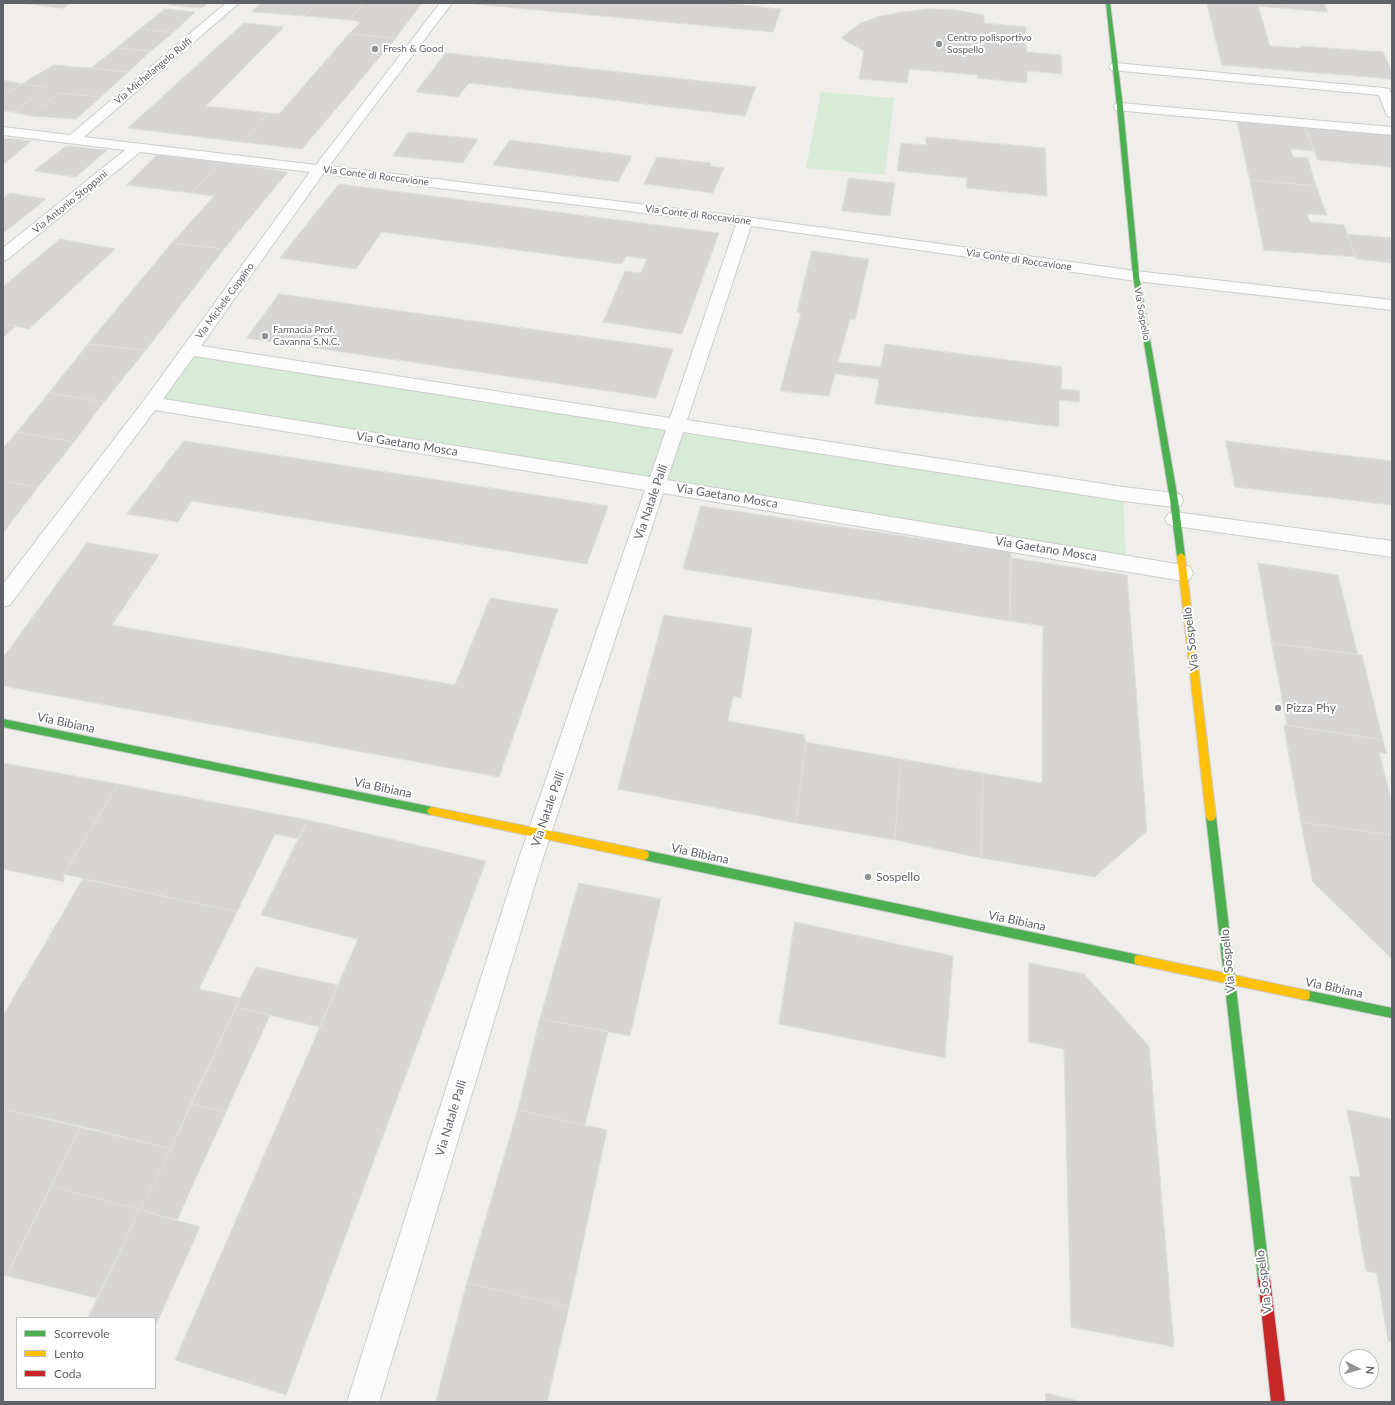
<!DOCTYPE html>
<style>
body{margin:0}
#map{position:relative;width:1395px;height:1405px;overflow:hidden;background:#efeeea;font-family:Lato,sans-serif}
canvas{display:block}
.frame{position:absolute;inset:0;border:4px solid #5f6368;pointer-events:none}
.legend{position:absolute;left:16px;top:1317px;width:140px;height:72px;box-sizing:border-box;background:#fff;border:1px solid #bfc1c3;margin:0;padding:5px 7px;list-style:none;font-size:12px;color:#5f6368}
.legend li{display:flex;align-items:center;gap:8px;height:20px}
.legend b{width:20px;border:1px solid #bfc1c3}
.north{position:absolute;left:1339px;top:1349px;width:40px;height:40px;box-sizing:border-box;background:#fff;border:1px solid #bfc1c3;border-radius:50%;rotate:96deg;font-size:11px;font-weight:700;line-height:16px;text-align:center;color:#5f6368}
.north::after{content:'';display:block;margin:auto;width:14px;height:18px;background:#919496;clip-path:polygon(50% 0,100% 100%,50% 72%,0 100%)}
</style>
<div id="map">
<canvas width="1395" height="1405"></canvas>
<div class="frame"></div>
<ul class="legend">
<li><b style="height:5px;background:#4caf50"></b>Scorrevole</li>
<li><b style="height:5px;background:#ffc107"></b>Lento</li>
<li><b style="height:5px;background:#c62828"></b>Coda</li>
</ul>
<div class="north">N</div>
</div>
<script>
const ctx = document.querySelector('canvas').getContext('2d');
ctx.lineJoin = 'round';
function fill(path, color) {
  ctx.fillStyle = color;
  ctx.fill(path, 'evenodd');
}
function trace(path, color, width, dash) {
  ctx.strokeStyle = color;
  ctx.lineWidth = width;
  ctx.lineCap = dash ? 'butt' : 'round';
  ctx.setLineDash(dash || []);
  ctx.stroke(path);
}
function label(font, color, halo, rows, align = 'center') {
  ctx.font = font + ' Lato,sans-serif';
  ctx.lineWidth = 4;
  ctx.setLineDash([]);
  ctx.textBaseline = 'middle';
  ctx.strokeStyle = halo;
  ctx.fillStyle = color;
  for (const [text, x, y, turn = 0] of rows) {
    ctx.save();
    ctx.translate(x, y);
    ctx.rotate((+turn || 0) * Math.PI / 180);
    ctx.textAlign = isNaN(turn) ? turn : align;
    if (halo) ctx.strokeText(text, 0, 0);
    ctx.fillText(text, 0, 0);
    ctx.restore();
  }
}
const green = new Path2D(`
 M821 92 894 98 885 175 806 168Z
 M190 350 1123 494 1126 562 151 403Z`);
const building = new Path2D(`
 M19 3H71L64 8Z
 M171 3H208L202 8 169 5Z
 M260 3H317L305 16 252 12Z
 M317 3H364L350 20 305 16Z
 M364 3H406L421 4 396 38 349 34 361 22 350 20Z
 M475 3H724L781 9 773 32 474 4Z
 M1207 3H1324L1328 12 1258 6 1270 46 1301 48 1300 46 1383 52 1392 71V79L1222 65Z
 M165 9 195 12 173 33 140 29Z
 M928 9 956 10 984 15V23L1026 27V52L1061 55 1062 74 1027 71V83L977 78V75L909 69 907 83 859 79 864 51 841 38 859 24 877 17 901 12Z
 M244 23 284 27 206 106 269 113 241 142 128 128Z
 M140 29 173 33 151 51 117 48Z
 M349 34 396 38 302 149 241 142 269 113 279 114Z
 M117 48 151 51 128 72 91 68Z
 M446 53 756 87 745 116 469 83 458 97 416 92Z
 M54 65 91 68 128 72 101 97 58 93 31 116 14 112 46 87 22 84Z
 M3 80 22 84 3 95Z
 M22 84 46 87 14 112 3 111V95Z
 M58 93 101 97 76 119 31 116Z
 M1237 121 1305 127 1314 151 1290 149 1293 157 1308 158 1316 186 1250 180Z
 M1305 127 1392 134V167L1318 160Z
 M409 132 478 139 463 163 393 156Z
 M926 137 1045 148 1047 196 966 188 967 178 897 171 901 143 926 145Z
 M3 138 31 141 4 164Z
 M510 140 632 156 618 182 493 165Z
 M66 146 107 150 76 177 34 171Z
 M157 155 221 162 191 193 127 185Z
 M657 157 711 163 710 166 724 168 713 193 644 184Z
 M221 162 288 172 224 249 172 243 214 196 191 193Z
 M849 178 895 183 890 216 842 211Z
 M1250 180 1316 186 1327 215 1307 214 1310 222 1344 225 1356 257 1264 250Z
 M339 184 719 233 682 334 603 322 625 271 641 273 647 259 626 256 622 264 382 232 356 269 280 258Z
 M10 193 46 199 5 232 3 231V199Z
 M1347 234 1392 238V263L1357 259Z
 M60 239 115 249 29 329 3 324V287Z
 M172 243 224 249 146 350 88 344Z
 M812 251 869 259 855 320 850 319 838 362 881 367 885 344 1062 367 1061 389 1080 391 1079 402 1059 400V427L875 404 879 379 835 374 829 396 780 391 801 313 797 312Z
 M279 294 673 349 656 398 247 338Z
 M3 324 16 326 3 338Z
 M88 344 146 350 104 402 49 393Z
 M49 393 104 402 74 442 17 432Z
 M17 432 74 442 38 487 3 481V448Z
 M184 441 608 506 587 564 192 501 178 522 127 514Z
 M1226 441 1392 461V505L1235 487Z
 M3 481 38 487 3 533Z
 M701 506 1011 552 1010 621 683 569Z
 M87 543 159 555 112 625 455 685 490 598 558 609 499 777 3 686V658Z
 M1011 558 1127 575 1147 831 1095 877 981 858 983 773 1042 783 1043 626 1010 621Z
 M1258 563 1338 575 1358 655 1272 643Z
 M664 615 752 628 741 698 733 696 728 721 804 735 806 742 796 823 618 789Z
 M1272 643 1362 655 1383 740 1287 725Z
 M1284 725 1383 740 1387 754 1379 752 1392 803V835L1301 822Z
 M806 742 901 759 895 840 796 823Z
 M901 759 983 773 981 858 895 840Z
 M3 763 118 784 64 874V882L3 869Z
 M118 784 308 820 299 839 275 834 237 912 64 874Z
 M308 820 486 861 286 1395 175 1360 358 939 261 915Z
 M1301 822 1392 835V959L1313 882Z
 M83 879 237 912 199 989 240 998 171 1149 3 1109V1016Z
 M579 883 661 899 630 1036 540 1019Z
 M795 922 953 956 945 1058 779 1024Z
 M1029 963 1084 974 1149 1046 1174 1347 1071 1327 1064 1049 1029 1042Z
 M256 967 338 985 320 1027 236 1007Z
 M236 1007 270 1015 226 1112 191 1104Z
 M540 1019 608 1031 585 1125 518 1110Z
 M191 1104 226 1112 177 1220 140 1210 171 1149Z
 M3 1109 81 1126 7 1276 3 1275Z
 M518 1110 607 1130 569 1307 467 1283Z
 M1347 1110 1392 1119V1342L1388 1341 1377 1273 1366 1271 1350 1176 1360 1177Z
 M81 1126 171 1149 140 1210 51 1186Z
 M51 1186 140 1210 97 1298 7 1276Z
 M140 1210 200 1227 155 1327V1318H88Z
 M467 1283 569 1307 547 1402H436Z
 M1046 1393 1082 1402H1046Z`);
const street = new Path2D(`
 M226 3H239L84 137 316 165 440 3H452L329 166 745 217 1136 271 1392 300V310L1136 281 751 226 687 420 1123 487 1174 493 1181 495 1183 500 1181 505 1174 507 1123 501 683 432 667 480 1183 565 1190 567 1193 573 1190 579 1183 581 663 493 542 861 379 1402H347L518 861 645 490 155 410 10 605 3 607V584L145 399 310 172 140 152 8 259 3 261V248L125 150 3 135V127L70 135ZM323 174 736 224 670 418 201 346ZM194 356 666 430 650 477 163 399Z
 M1115 63 1384 88 1389 89 1392 96V117L1387 116 1379 95 1111 70 1109 67 1111 64Z
 M1120 103 1392 127V135L1115 110 1114 107 1115 104Z
 M1175 512 1392 541V557L1175 526 1168 524 1165 519 1168 514Z`);
const fast = new Path2D(`
 M1106 3H1110L1123 107 1139 276 1178 500 1185 556 1181 559 1177 556 1170 500 1133 276 1117 107Z
 M3 719 432 807 435 808 437 811 435 814 432 815 3 727Z
 M1211 813 1214 814 1216 817 1270 1279 1268 1283 1264 1285 1260 1283 1258 1279 1206 817 1208 814Z
 M644 850 1139 955 1143 956 1144 960 1143 964 1139 965 644 860 640 858 639 855 640 852Z
 M1305 990 1392 1008V1018L1305 1000 1301 999 1300 995 1301 991Z`);
const slow = new Path2D(`
 M1181 553 1185 556 1216 817 1214 820 1211 821 1208 820 1206 817 1177 556Z
 M432 807 644 850 648 852 649 855 648 858 644 860 432 815 429 814 427 811 429 808Z
 M1139 955 1305 990 1309 991 1310 995 1309 999 1305 1000 1139 965 1135 964 1134 960 1135 956Z`);
const jam = new Path2D(`
 M1264 1273 1268 1275 1270 1279 1285 1402H1271L1258 1279 1260 1275Z`);
const markers = [
 [939,44,4,"#919496"],
 [375,49,4,"#919496"],
 [265,336,4,"#919496"],
 [1278,708,4,"#919496"],
 [868,877,4,"#919496"]
];
const farPoinames = [
 ["Centro polisportivo",947,38],
 ["Sospello",947,50],
 ["Fresh & Good",383,49],
 ["Farmacia Prof.",273,330],
 ["Cavanna S.N.C.",273,342]
];
const farStreetnames = [
 ["Via Michelangelo Rulfi",153,71,-40],
 ["Via Conte di Roccavione",376,176,7],
 ["Via Antonio Stoppani",70,202,-39],
 ["Via Conte di Roccavione",698,215,7],
 ["Via Conte di Roccavione",1019,260,8],
 ["Via Michele Coppino",225,301,-54],
 ["Via Sospello",1142,314,80]
];
const streetNames = [
 ["Via Gaetano Mosca",407,444,9],
 ["Via Gaetano Mosca",727,496,9],
 ["Via Natale Palli",651,502,-71],
 ["Via Gaetano Mosca",1046,549,9],
 ["Via Sospello",1191,639,-97],
 ["Via Bibiana",66,723,12],
 ["Via Bibiana",383,788,12],
 ["Via Natale Palli",548,809,-71],
 ["Via Bibiana",700,854,12],
 ["Via Bibiana",1017,921,12],
 ["Via Sospello",1228,961,-96],
 ["Via Bibiana",1334,988,12],
 ["Via Natale Palli",451,1118,-73],
 ["Via Sospello",1264,1282,-97]
];
const poiNames = [
 ["Pizza Phy",1286,708],
 ["Sospello",876,877]
];
fill(green, '#d8ebd6');
fill(building, '#d6d5d3');
trace(building, '#deddd9', 1);
trace(street, '#cbcccc', 2);
trace(fast, '#cacacb', 2);
trace(slow, '#cacacb', 2);
trace(jam, '#cacacb', 2);
fill(street, '#fdfcfc');
fill(fast, '#4caf50');
fill(slow, '#ffc107');
fill(jam, '#c62828');
for (const [x, y, r, color] of markers) {
  const dot = new Path2D();
  dot.arc(x, y, r, 0, 2 * Math.PI);
  ctx.fillStyle = color;
  ctx.fill(dot);
  trace(dot, '#fff', 1.5);
}
label('10px', '#5f6368', '#fff', farPoinames, 'left');
label('10px', '#5f6368', '#fff', farStreetnames);
label('12px', '#5f6368', '#fff', streetNames);
label('12px', '#5f6368', '#fff', poiNames, 'left');
</script>
